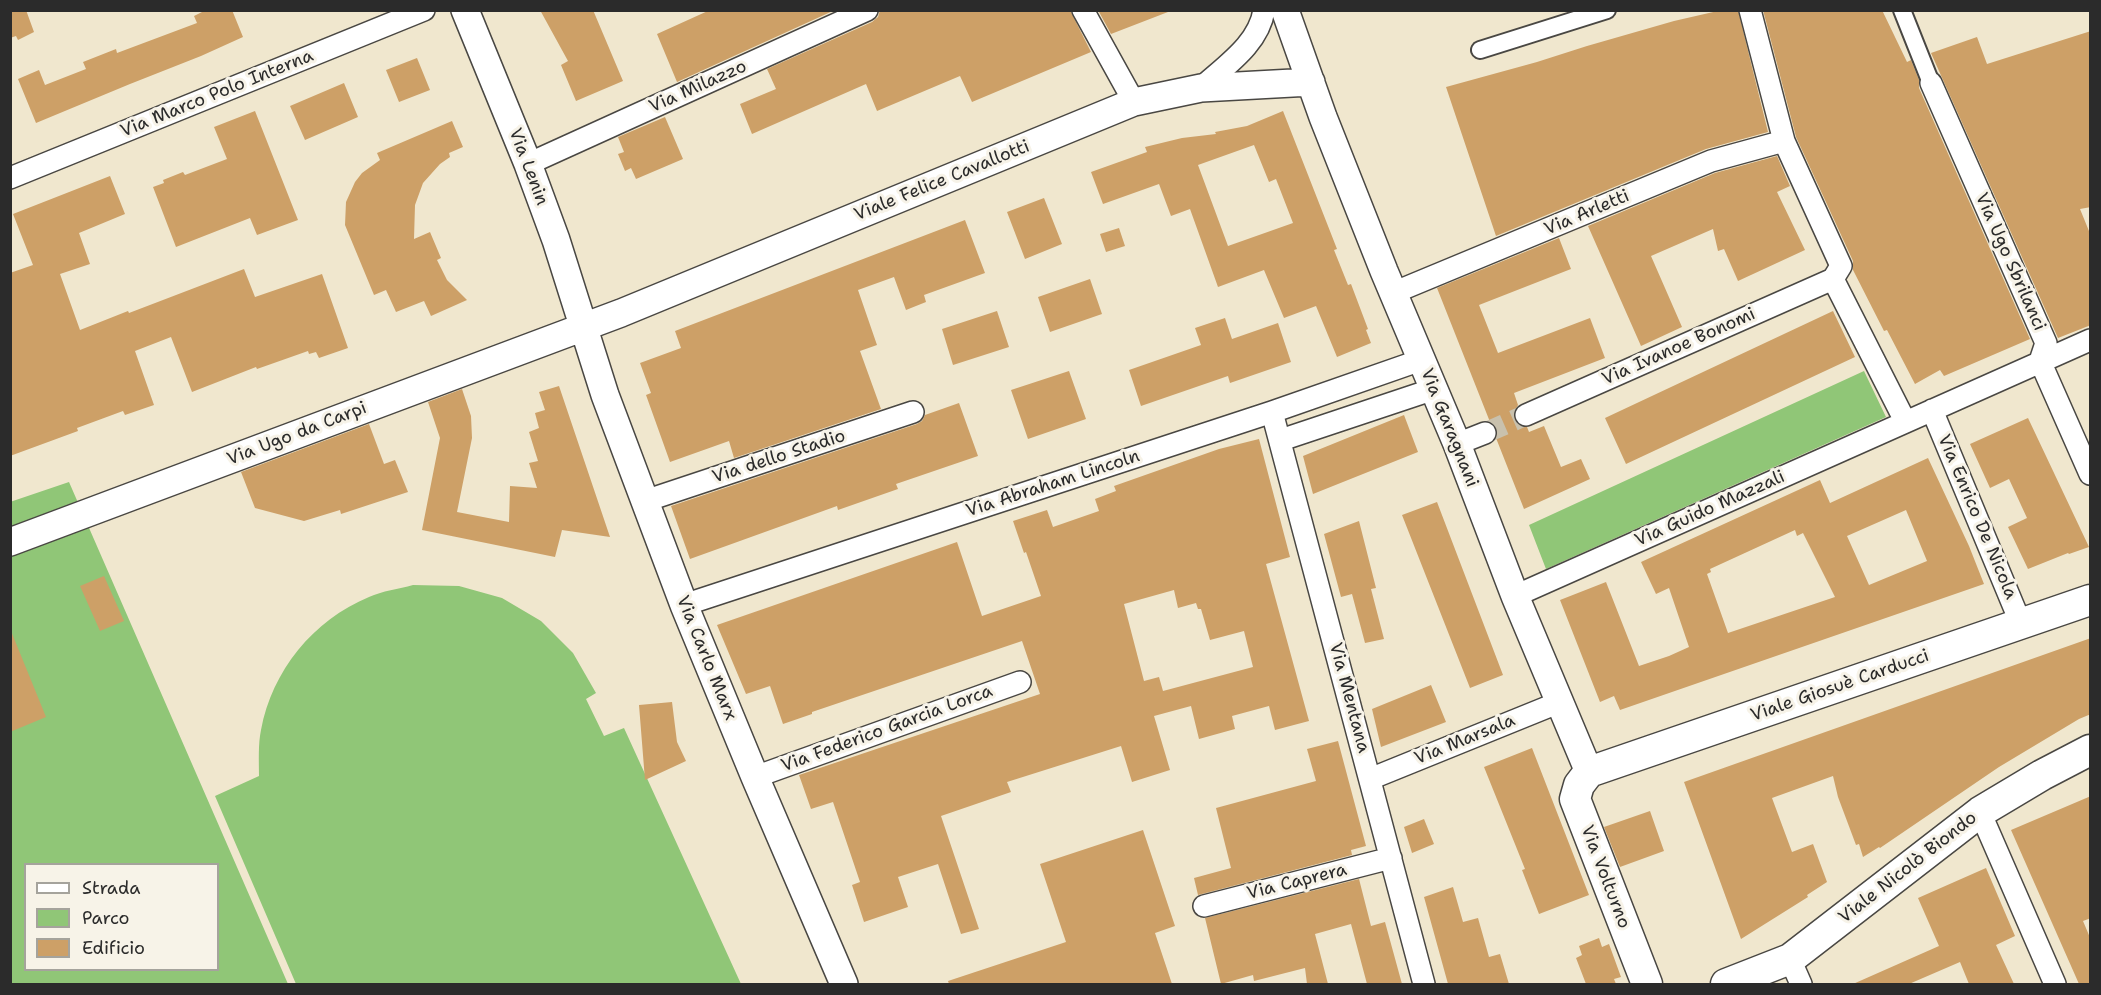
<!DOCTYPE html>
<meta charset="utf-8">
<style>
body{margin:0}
#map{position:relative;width:2101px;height:995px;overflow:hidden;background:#f0e7ce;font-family:"Shantell Sans",sans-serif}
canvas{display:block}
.frame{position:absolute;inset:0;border:12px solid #2b2b2b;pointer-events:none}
.legend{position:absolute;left:24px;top:863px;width:195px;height:108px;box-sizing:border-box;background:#f7f3e8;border:2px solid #a5a39c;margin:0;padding:8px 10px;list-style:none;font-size:18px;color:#2b2b2b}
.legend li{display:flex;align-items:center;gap:12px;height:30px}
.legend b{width:30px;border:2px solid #a5a39c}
</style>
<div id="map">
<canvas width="2101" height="995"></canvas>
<div class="frame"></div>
<ul class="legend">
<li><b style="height:8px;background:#fff"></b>Strada</li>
<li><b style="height:16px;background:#90c677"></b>Parco</li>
<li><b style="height:16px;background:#cda067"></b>Edificio</li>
</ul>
</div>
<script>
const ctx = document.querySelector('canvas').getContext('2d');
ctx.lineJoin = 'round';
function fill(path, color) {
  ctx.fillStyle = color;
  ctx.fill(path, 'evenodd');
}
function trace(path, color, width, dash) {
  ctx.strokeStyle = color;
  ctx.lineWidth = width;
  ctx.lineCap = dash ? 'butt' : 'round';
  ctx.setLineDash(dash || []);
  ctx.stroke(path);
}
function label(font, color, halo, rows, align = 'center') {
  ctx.font = font + ' "Shantell Sans",sans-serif';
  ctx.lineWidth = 6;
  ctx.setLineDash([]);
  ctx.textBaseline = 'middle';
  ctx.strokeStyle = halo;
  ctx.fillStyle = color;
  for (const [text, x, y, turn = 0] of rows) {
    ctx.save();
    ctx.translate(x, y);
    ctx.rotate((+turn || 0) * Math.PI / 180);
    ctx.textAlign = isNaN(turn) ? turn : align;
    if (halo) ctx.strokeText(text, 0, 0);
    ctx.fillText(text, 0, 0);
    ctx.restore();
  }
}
const green = new Path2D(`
 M1864 371 1886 417 1546 569 1529 525Z
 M69 482 288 984H11L10 502ZM26 864H218V970H26Z
 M413 585 459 586 502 598 541 621 573 653 596 693 586 699 604 736 624 728 741 984H296L215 796 259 776C259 761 258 744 261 730 272 671 313 620 369 597 382 591 399 589 413 585Z`);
const building = new Path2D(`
 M10 10H26L34 32 18 40 16 36 10 38Z
 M206 10H232L243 37 201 56 130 84 36 123 18 79 39 70 45 85 86 69 83 62 116 49 117 53 197 23 194 16Z
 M540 10H593L623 81 576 101 561 65 568 61Z
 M710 10H835L677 82 657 34Z
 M880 10H1070L1091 52 972 102 960 76 877 111 866 84 752 134 740 104 776 89 767 69 872 22 878 17Z
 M1098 10H1168V12L1111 34Z
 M1722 10H1738L1768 132 1706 149 1496 236 1446 87 1537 62 1587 46 1674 21Z
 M1763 10H1882L1907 62 1911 60 1919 80V88L2030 339 1944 376 1940 370 1915 384 1887 330 1884 331 1853 270V261L1796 137Z
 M2091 31V207L2080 209 2091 236V325L2058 338 1931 53 1977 37 1987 64Z
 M417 58 430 90 399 102 386 70Z
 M344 83 358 117 305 140 290 106Z
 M255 111 298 220 257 235 250 218 176 247 153 187 164 183 163 180 183 172 185 175 227 159 214 127Z
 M1283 111 1337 249 1334 250 1348 285 1351 284 1368 329 1366 330 1371 343 1337 357 1316 306 1284 318 1264 270 1218 287 1190 209 1171 216 1159 184 1103 204 1091 172 1147 152 1145 147 1182 138 1216 134 1215 132 1247 126ZM1254 145 1269 182 1276 179 1293 223 1228 246 1198 165Z
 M665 117 683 159 636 179 631 168 625 171 618 154 624 152 618 137Z
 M452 121 463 147 449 153 450 157 440 164 423 183 415 205 414 239 430 232 441 258 437 260 447 280 467 300 431 316 424 301 396 312 386 290 374 295 345 225 346 202 355 182 362 173 380 160 377 153Z
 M1777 156 1790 186 1777 192 1805 250 1738 281 1724 249 1718 251 1713 229 1651 256 1682 327 1641 346 1588 226 1715 173Z
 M110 176 125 214 79 233 90 264 60 274 80 330 128 311 129 313 244 269 255 297 322 274 348 348 319 358 316 352 309 354 308 351 257 369 256 367 192 392 171 337 135 351 154 405 125 415 123 411 77 428 78 431 10 456V273L33 265 13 214Z
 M1044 198 1062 244 1025 259 1007 212Z
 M965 220 985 273 924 295 926 302 906 310 894 277 858 290 877 345 860 351 881 409 734 458 729 441 670 462 646 395 651 393 640 363 681 348 675 331Z
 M1119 228 1125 246 1106 252 1100 234Z
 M1559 238 1571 269 1479 305 1498 353 1590 318 1605 358 1514 393 1518 405 1513 414 1518 425 1527 427 1529 432 1544 426 1561 467 1581 459 1590 479 1524 509 1496 438 1497 429 1490 422 1437 288Z
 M1090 279 1102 314 1050 332 1038 297Z
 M997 311 1009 347 953 365 942 329Z
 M1833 311 1855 357 1626 464 1605 418Z
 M1225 318 1232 339 1278 323 1291 362 1230 383 1228 376 1141 406 1129 370 1201 345 1195 328Z
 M1069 371 1086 419 1028 439 1011 390Z
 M559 386 610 537 562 530 555 557 422 530 440 438 428 402 462 389 471 416 472 438 457 512 509 522 510 486 537 488 529 463 538 461 529 432 539 428 535 413 545 410 539 392Z
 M959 403 978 456 896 484 898 489 838 510 837 506 690 559 671 506 917 424 922 421 925 415Z
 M1404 415 1418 452 1313 494 1303 456Z
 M2028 418 2089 547 2069 554 2068 553 2028 569 2008 527 2027 518 2009 479 1990 488 1970 444Z
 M369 424 384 464 395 460 408 492 341 514 340 510 304 521 255 508 241 472Z
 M1259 439 1290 557 1266 564 1309 721 1275 730 1269 706 1232 716 1235 729 1199 739 1191 706 1154 716 1170 770 1132 782 1121 746 1007 782 1011 792 941 816 979 929 961 934 938 864 898 877 908 907 864 922 852 885 860 882 833 802 811 809 799 775 1040 694 1022 641 812 712V714L783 724 770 686 746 694 717 625 957 542 982 616 1041 596 1026 552 1024 553 1013 521 1047 510 1053 527 1099 511 1095 499 1116 491 1114 486 1219 449ZM1174 590 1178 608 1196 603 1198 609H1201L1210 640 1244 631 1253 667 1163 691 1159 677 1144 681 1124 604Z
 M1928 458 1969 546 1984 584 1620 710 1614 696 1600 702 1560 600 1606 582 1639 666 1669 656 1689 647 1669 588 1656 594 1641 562 1820 480 1830 503ZM1906 510 1927 561 1869 585 1847 536ZM1795 530 1797 536 1803 533 1835 597 1728 633 1707 574 1711 572 1710 569Z
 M1437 502 1503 675 1470 688 1402 515Z
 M1359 521 1376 588 1371 589 1384 639 1365 643 1352 594 1341 597 1324 534Z
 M104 576 124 621 100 631 80 586Z
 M11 631 46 717 10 732V632Z
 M2091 638V714L2079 719 1999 767 1880 848 1879 847 1863 857 1859 844 1856 845 1838 797 1833 776 1772 798 1792 852 1813 844 1827 882 1807 895 1808 897 1741 939 1684 782Z
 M1431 685 1446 722 1381 747 1372 709Z
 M672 702 677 742 686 761 645 780 639 705Z
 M1338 741 1366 846 1351 850 1352 855 1198 895 1194 878 1231 868 1216 808 1316 781 1307 749Z
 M1532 748 1589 895 1539 914 1522 870 1525 869 1484 767Z
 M2091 796V918L2083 921 2091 940V984H2079L2011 830Z
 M1650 811 1664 851 1620 867 1604 827Z
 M1424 819 1434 844 1412 853 1404 827Z
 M1143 830 1175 926 1155 933 1172 984H949L948 981 1066 942 1040 864Z
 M1986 868 2015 936 1996 945 2014 984H1969L1960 962 1909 984H1853L1939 946 1918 898Z
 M1359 879 1371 926 1385 922 1402 984H1367L1351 924 1315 934 1328 984H1307L1305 968 1254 981 1253 975 1221 984 1205 918Z
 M1453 887 1463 922 1478 918 1489 957 1500 954 1509 984H1448L1424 897Z
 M1599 938 1602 947 1609 944 1621 977 1614 979 1616 984H1586L1576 958 1582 955 1579 946Z`);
const minorTunnel = new Path2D(`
 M1485 433 1526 415`);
const pedestrian = new Path2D(`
 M1902 10 1931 83
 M1480 50 1607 10`);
const minor = new Path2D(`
 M1083 10 1134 102
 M1750 10 1784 141 1841 266 1833 279 1905 421
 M1931 83 2046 343 2040 361 2090 474
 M1201 88C1225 66 1259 44 1264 10
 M528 164 867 10
 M10 178 424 10
 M1393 293 1711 161 1784 141
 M1932 410 2021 624
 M1272 412 1424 984
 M1526 415 1833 279
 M1281 440 1434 389
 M1457 444 1485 433
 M645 501 913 412
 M1515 596 2090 340
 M684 605 1272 412 1421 360
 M755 777 1020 682
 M1370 779 1560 702
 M1980 812 2055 984
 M1204 906 1391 858
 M1790 959 1801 984`);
const tertiary = new Path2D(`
 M465 10 528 164 556 240 605 395 684 605 755 777 844 984
 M1285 10 1323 117 1384 271 1457 444 1515 596 1589 772
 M10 542 621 313 1134 102 1201 88 1311 82`);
const secondary = new Path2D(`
 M1647 984 1575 799 1579 785 1589 772 2090 600
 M1726 984 1790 959 1980 812 2042 775 2090 750`);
const streetNames = [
 ["Via Milazzo",698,87,-24],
 ["Via Marco Polo Interna",217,94,-22],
 ["Via Lenin",528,167,69],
 ["Viale Felice Cavallotti",942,181,-22],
 ["Via Arletti",1587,213,-23],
 ["Via Ugo Sbrilanci",2010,262,66],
 ["Via Ivanoe Bonomi",1679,347,-24],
 ["Via Garagnani",1449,428,68],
 ["Via Ugo da Carpi",297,434,-21],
 ["Via dello Stadio",779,457,-18],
 ["Via Abraham Lincoln",1053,484,-18],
 ["Via Guido Mazzali",1710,509,-24],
 ["Via Enrico De Nicola",1977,517,67],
 ["Via Carlo Marx",706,658,68],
 ["Viale Giosuè Carducci",1840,686,-19],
 ["Via Mentana",1349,698,75],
 ["Via Federico Garcia Lorca",887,729,-20],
 ["Via Marsala",1465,740,-22],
 ["Viale Nicolò Biondo",1908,868,-38],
 ["Via Volturno",1605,877,69],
 ["Via Caprera",1297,882,-14]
];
fill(green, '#90c677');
fill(building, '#cda067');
trace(minorTunnel, '#c9c1ad', 21, [21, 10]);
trace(pedestrian, '#494743', 20);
trace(minor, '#494743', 24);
trace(tertiary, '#494743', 30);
trace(secondary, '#494743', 33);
trace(pedestrian, '#fff', 16);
trace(minor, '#fff', 21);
trace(tertiary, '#fff', 27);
trace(secondary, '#fff', 30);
label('18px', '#2b2b2b', '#f7f3e8', streetNames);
</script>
